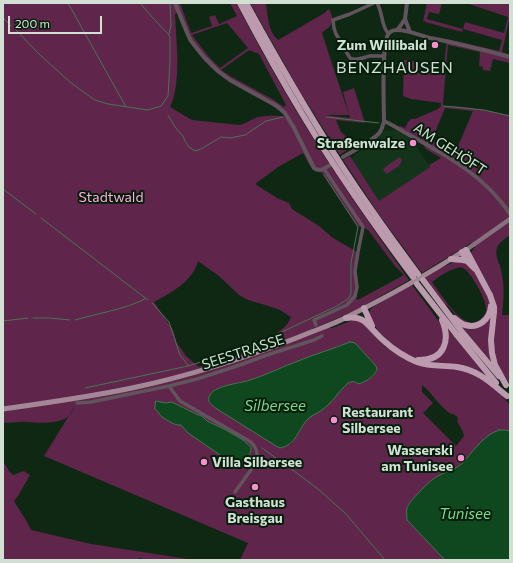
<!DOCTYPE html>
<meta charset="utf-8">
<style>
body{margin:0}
#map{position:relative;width:513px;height:563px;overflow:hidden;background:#0f2814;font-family:Commissioner,sans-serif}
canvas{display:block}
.frame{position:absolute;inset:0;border:4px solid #d1e0d3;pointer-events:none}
.scale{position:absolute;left:8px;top:16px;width:94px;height:18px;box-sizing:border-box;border:2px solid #d1e0d3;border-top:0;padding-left:5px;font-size:12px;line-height:14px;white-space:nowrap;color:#d1e0d3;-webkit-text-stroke:3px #051e0b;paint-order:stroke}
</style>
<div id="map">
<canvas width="513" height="563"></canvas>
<div class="frame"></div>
<div class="scale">200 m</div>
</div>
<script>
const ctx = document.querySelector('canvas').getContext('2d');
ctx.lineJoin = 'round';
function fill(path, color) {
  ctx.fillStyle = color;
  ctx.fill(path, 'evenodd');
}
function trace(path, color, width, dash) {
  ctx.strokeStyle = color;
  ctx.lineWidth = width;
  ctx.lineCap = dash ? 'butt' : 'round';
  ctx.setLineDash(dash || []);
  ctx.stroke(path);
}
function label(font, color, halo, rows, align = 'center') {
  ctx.font = font + ' Commissioner,sans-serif';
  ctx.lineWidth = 4;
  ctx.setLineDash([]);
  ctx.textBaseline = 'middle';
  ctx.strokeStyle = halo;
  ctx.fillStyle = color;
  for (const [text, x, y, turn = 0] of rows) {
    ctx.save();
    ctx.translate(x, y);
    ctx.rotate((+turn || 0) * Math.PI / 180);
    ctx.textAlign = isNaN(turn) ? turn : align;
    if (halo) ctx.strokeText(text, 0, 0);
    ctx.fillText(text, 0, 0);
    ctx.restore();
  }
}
const built = new Path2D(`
 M396 130 412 139 414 143 430 167 379 201 351 158 375 141V140L384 131Z`);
const green = new Path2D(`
 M3 3H180L191 33 212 26 209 17 215 15 219 24 237 16 230 3H236C255 39 274 74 295 109 330 168 370 224 409 280L360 308 331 321 312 329 332 328 356 319 364 323 380 342 387 348 404 359 470 371 498 391 510 405V431L506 430 486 437 465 460 462 465 428 484 407 506V520L445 560H240L248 543 44 456 75 406C73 410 70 416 66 418 56 424 39 423 28 422 20 421 11 423 3 423ZM177 13C189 47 208 71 240 88 255 97 272 103 285 116 276 116 267 115 258 117 252 119 247 123 240 125L192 120 170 107C182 83 176 41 175 14ZM227 23 248 48 220 68 208 56 192 35ZM249 50 259 54 286 105 284 107 274 100 232 77 221 70ZM303 153C309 164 310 169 322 173L357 226 363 227 368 230 395 266 404 275 358 300 354 296 355 287 357 252 333 238 319 226 292 209 289 203 277 198 255 184 278 167ZM198 261 219 276 239 295 248 300 262 304 280 310 291 317C288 326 279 332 271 337L272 340 253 349 199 367 186 356 177 343 173 330 154 302C171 293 193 281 198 261ZM350 342 355 343 376 366 377 369 376 373 373 376 363 382 352 381 348 383 327 405 322 410 312 415 306 420 291 444 280 448 276 446 217 409 221 387 250 380 299 361ZM422 385C431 392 438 404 448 412 452 415 455 413 458 418L457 421 463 432 464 436 456 446 423 413 433 403 422 392Z
 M250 3H266C268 17 268 31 278 40L323 14 329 9C332 14 334 20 330 26 328 29 324 30 322 33L349 115H324L350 118 343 92 354 88 365 123 336 120 341 132 355 144 340 155 299 90Z
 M427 3H442L439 14 429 12 427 19 463 29 465 22 504 33 508 17 466 3H510V16L502 52 510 55V63L493 59 490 71 483 70V67L479 66 480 52 448 45 443 103V106C466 105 488 111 510 115V235C506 238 499 242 497 248 495 254 498 261 500 266 505 285 504 296 502 315H510V384L499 369 494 354 495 300 491 290 471 254 472 251 475 247 471 243 422 273 378 213 343 160 350 156 379 201 430 167 429 165 441 158 426 149 424 146 425 144 399 127 400 126 405 128 408 122 411 119H415L438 109 441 106V103L411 99 403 96 404 60 444 65 447 39 499 51 502 40 463 29 462 32 425 22V21H423ZM445 108 473 111 455 153 432 140Z
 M398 158H400L402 160 400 165 387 174 383 170 384 168Z
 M456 261C461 261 466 263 470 267 477 274 488 292 489 302 490 307 487 313 486 318L474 324 461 321 449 307 445 304 425 278 437 270ZM461 267C461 267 466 270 466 270 473 277 488 302 486 311 485 315 481 319 478 321 474 323 471 323 466 321 454 315 440 293 432 282 441 275 450 269 461 267Z
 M412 285 443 327V346L431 357 416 358 404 353 388 341 378 331 369 315 370 310 373 307Z
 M492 312V363L461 326 472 327Z
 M448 329 486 376 427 363 436 358Z
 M3 461 9 471 13 475 24 471 30 475 18 496 14 501 27 522 31 530 91 544 194 560H148L139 558 138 560H3Z`);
const water = new Path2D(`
 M350 342 355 343 376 366 377 369C375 376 366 382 358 384 355 381 352 381 348 383 339 391 332 403 322 410 317 414 311 415 307 420 297 431 297 444 280 448L276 446 217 409C213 406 207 403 209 397 213 385 239 384 250 380 266 375 282 367 298 361 315 354 333 349 350 342Z
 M156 401 165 403 172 402 198 415H200L204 418 207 421 224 429 243 440 251 447C252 457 241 464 232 462 231 462 227 460 226 459L188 433 181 425C175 426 167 420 162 417 159 414 158 411 155 409Z
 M499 430H506L510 431V560H445L407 520C407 516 406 512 407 508 409 501 431 479 438 476 447 471 459 469 465 460 475 449 484 435 499 430Z`);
const stream = new Path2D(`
 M68 3 126 107
 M3 18 11 26
 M15 29 39 54 70 82 82 91 95 100 108 104 148 110 161 106 168 96 170 63V38L169 35 152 17 140 3
 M169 34 171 25 170 3
 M443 106 484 110 510 116
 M168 115 175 127 183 136 185 141 189 147 195 151 201 149 221 137 230 138 245 135 266 121 283 117
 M326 117 379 123
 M3 189 36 214
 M41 218 148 300
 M152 303 169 322 180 355 188 365
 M33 318H49L70 320
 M75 320C98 313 123 310 145 299
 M3 321 28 318
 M85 388 188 366 252 346 337 306 348 299 351 294V263L358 227 324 175
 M262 448 290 468 318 489 346 514 385 560`);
const minor = new Path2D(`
 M374 3 350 14 333 20 334 28 336 34 350 58C357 62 363 57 370 56 375 56 380 56 384 56
 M377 3C383 13 381 25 388 33
 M316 325 314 320 347 305 355 296 357 287 355 271 358 252 363 227 324 169
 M169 386 180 401 251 442C257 448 257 453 258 460L235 492
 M77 403 91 402 169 386 197 379 240 365 267 355 314 340 322 336`);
const tertiary = new Path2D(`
 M175 3 188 35 191 41 203 56 218 71 230 80 277 106 285 113 294 128 314 168C320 172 324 169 330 165
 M407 3 405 19 410 32
 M397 30 401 25 405 19
 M384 121C393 125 402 131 411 136 448 156 487 178 510 214
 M343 157C352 152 374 140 380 132 382 129 383 125 384 121 384 107 381 41 389 33 391 31 394 30 397 30 408 30 419 35 430 38 457 43 484 50 510 57`);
const secondary = new Path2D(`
 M466 250 510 219`);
const primary = new Path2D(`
 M3 409C46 403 89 397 132 388 189 376 245 358 299 337 315 330 332 325 347 317 387 297 427 275 465 250`);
const motorway = new Path2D(`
 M240 3C260 41 281 79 304 117 337 172 374 225 413 277
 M246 3C274 54 303 105 335 155 361 196 389 235 418 274
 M466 250 490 295 494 307V312L491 340 492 353 495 365 506 385
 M462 252 467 261 475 269
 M451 259 463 260 467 261
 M423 280 462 332 499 376
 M417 284 456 334 496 383
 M364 308 372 326
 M346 318C353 317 358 317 364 321 371 327 377 335 384 341 394 350 405 357 417 362 430 367 444 365 457 367 478 370 491 383 507 396
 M454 318C458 321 461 324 465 325 479 329 490 319 491 306
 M418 360C444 361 451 341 442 320`);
const markers = [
 [435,45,4,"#f690cf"],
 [413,143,4,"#f690cf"],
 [334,420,4,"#f690cf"],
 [461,458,4,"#f690cf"],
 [204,462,4,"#f690cf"],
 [255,487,4,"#f690cf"]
];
const poiNames = [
 ["Zum Willibald",427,45],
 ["Straßenwalze",405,143],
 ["Restaurant",342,412,"left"],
 ["Silbersee",342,428,"left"],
 ["Wasserski",453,450],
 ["am Tunisee",453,466],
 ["Villa Silbersee",212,462,"left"],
 ["Gasthaus",255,502,"center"],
 ["Breisgau",255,518,"center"]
];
const streetNames = [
 ["AM GEHÖFT",450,149,33],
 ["SEESTRASSE",243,352,-18]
];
const parkNames = [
 ["Stadtwald",111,197]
];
const waterNames = [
 ["Silbersee",275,406],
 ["Tunisee",465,514]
];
const quarterNames = [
 ["BENZHAUSEN",395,68]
];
fill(built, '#13331b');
fill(green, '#5f254b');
fill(water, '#0f471f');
trace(water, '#497555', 1);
trace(stream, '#497555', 1);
trace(minor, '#62545c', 3.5);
trace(tertiary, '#62545c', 4);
trace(secondary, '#87717e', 4.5);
trace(primary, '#a48797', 5);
trace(motorway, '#bd9baf', 6);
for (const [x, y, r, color] of markers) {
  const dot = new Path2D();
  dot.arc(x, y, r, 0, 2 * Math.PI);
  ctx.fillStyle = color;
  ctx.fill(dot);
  trace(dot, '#051e0b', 1.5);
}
label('bold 14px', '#d1e0d3', '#051e0b', poiNames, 'right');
label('14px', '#d1e0d3', '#051e0b', streetNames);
label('14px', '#feaddd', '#051e0b', parkNames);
label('italic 15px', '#7cda8e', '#051e0b', waterNames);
ctx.letterSpacing = '1px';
label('16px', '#d1e0d3', '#051e0b', quarterNames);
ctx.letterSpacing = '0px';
</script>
